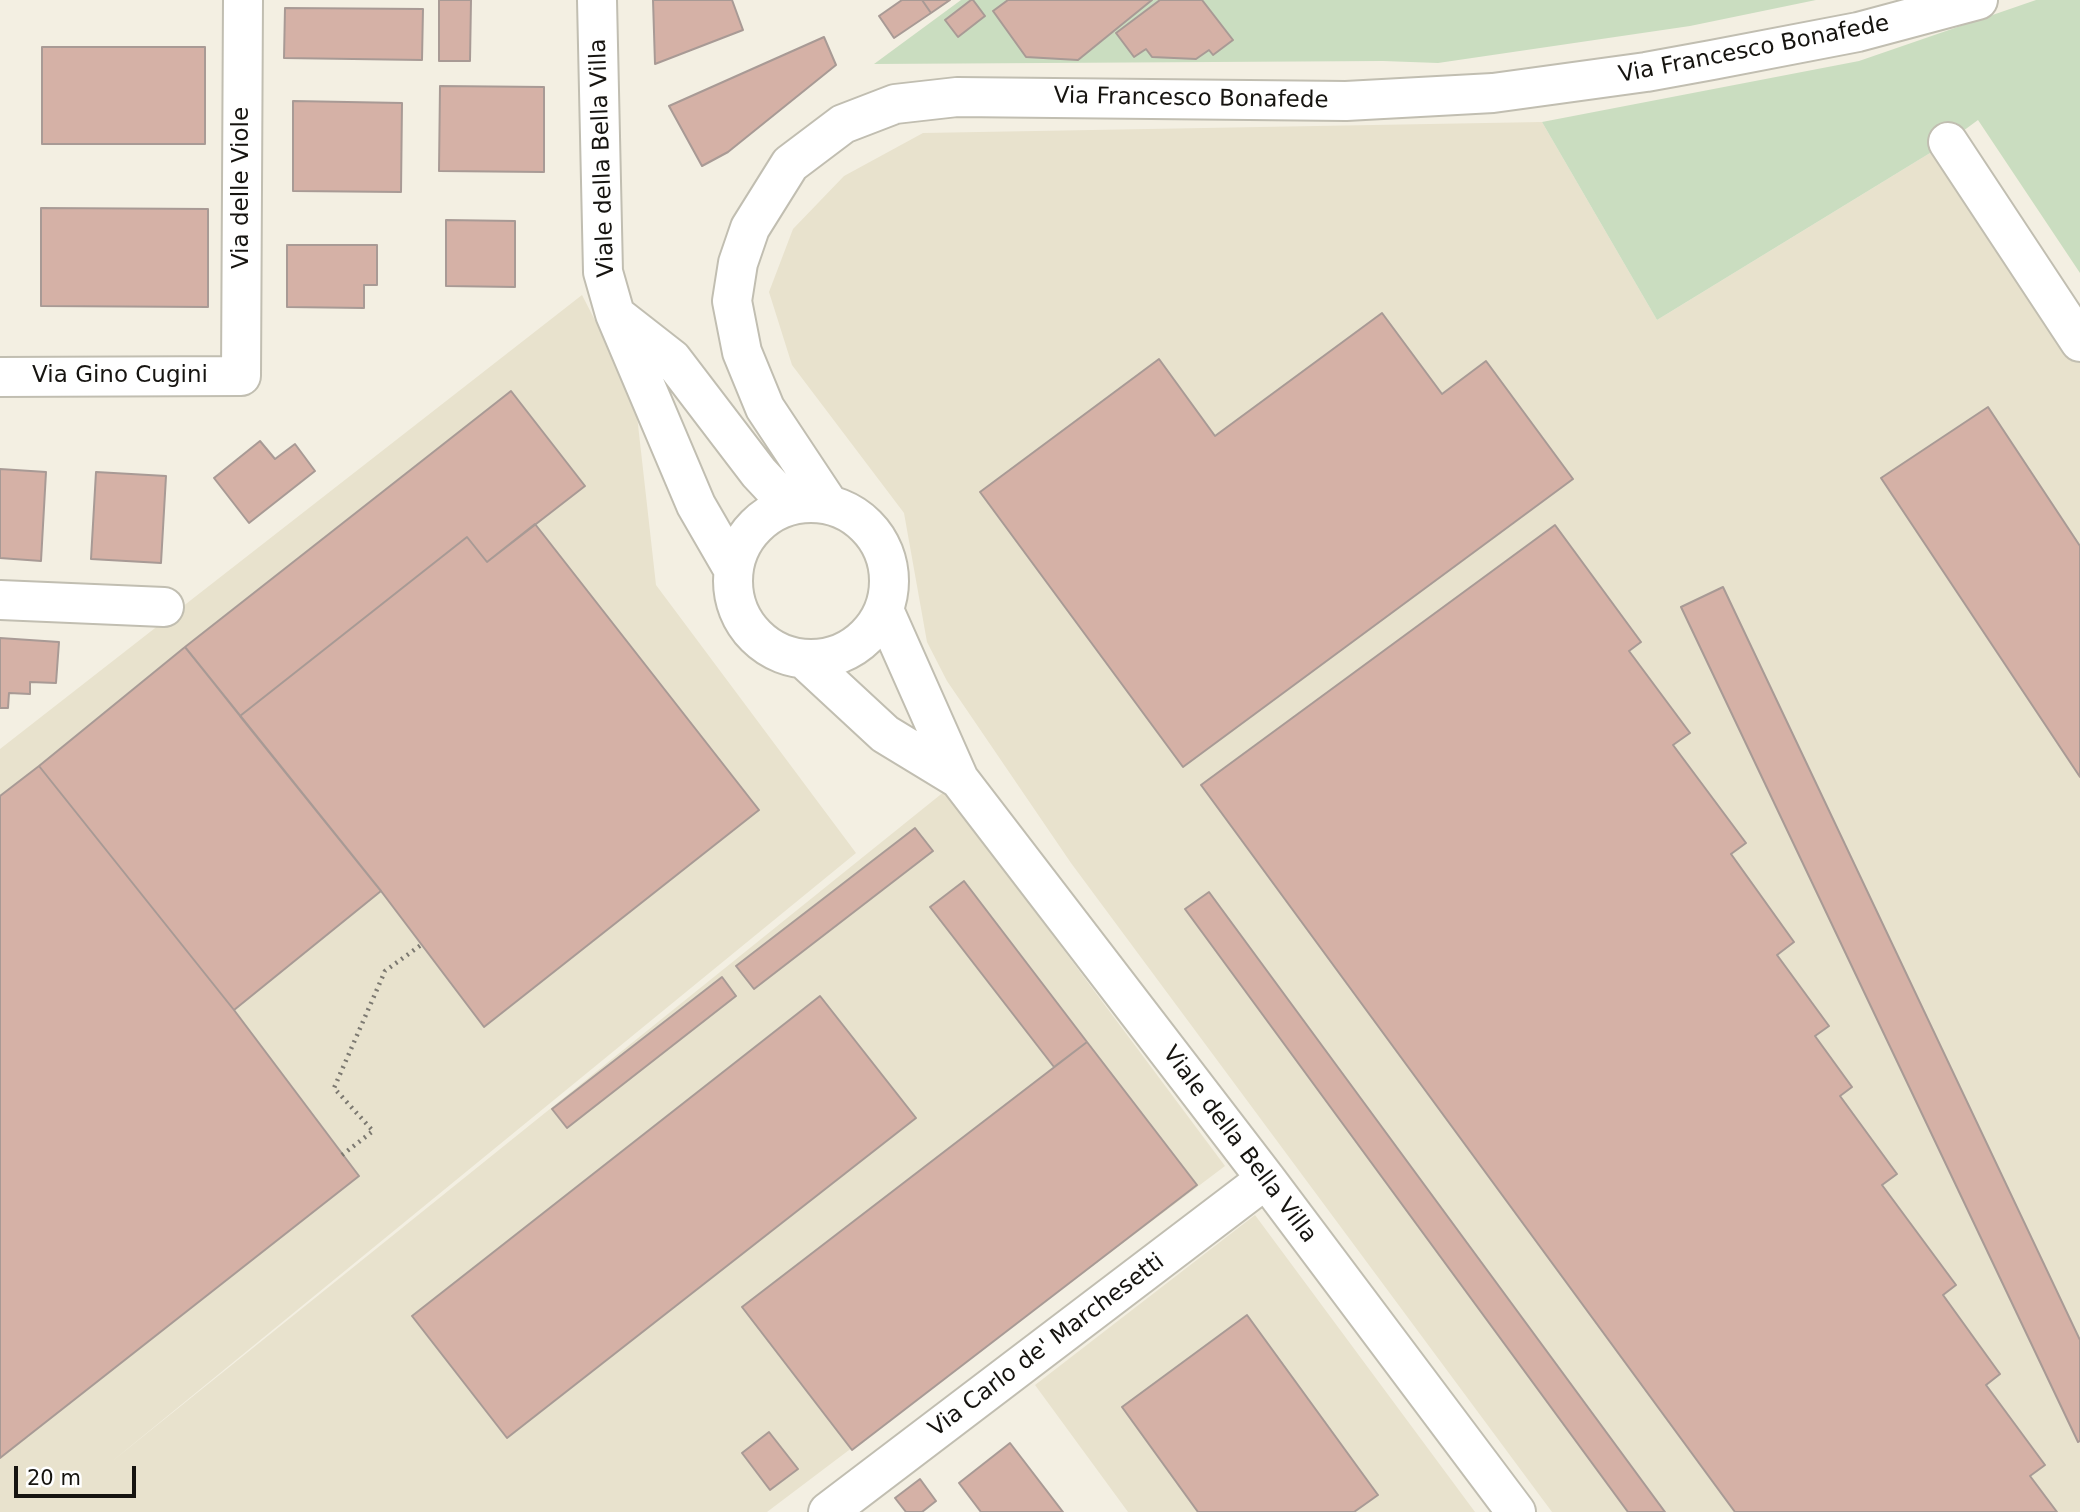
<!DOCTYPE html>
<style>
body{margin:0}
#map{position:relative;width:2080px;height:1512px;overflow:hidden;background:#f3efe2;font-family:"DejaVu Sans",sans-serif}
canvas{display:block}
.scale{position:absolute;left:14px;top:1466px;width:122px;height:32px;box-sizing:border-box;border:4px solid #161410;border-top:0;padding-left:9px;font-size:21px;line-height:24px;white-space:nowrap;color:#161410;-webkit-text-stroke:5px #fff;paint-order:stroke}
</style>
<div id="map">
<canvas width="2080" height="1512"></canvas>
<div class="scale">20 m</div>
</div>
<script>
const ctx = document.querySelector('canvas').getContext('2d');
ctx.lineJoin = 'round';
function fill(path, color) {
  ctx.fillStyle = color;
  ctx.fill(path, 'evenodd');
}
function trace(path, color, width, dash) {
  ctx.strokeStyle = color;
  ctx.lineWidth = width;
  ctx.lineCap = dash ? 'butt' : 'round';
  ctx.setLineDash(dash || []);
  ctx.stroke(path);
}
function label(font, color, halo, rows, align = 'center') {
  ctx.font = font + ' "DejaVu Sans",sans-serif';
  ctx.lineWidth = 5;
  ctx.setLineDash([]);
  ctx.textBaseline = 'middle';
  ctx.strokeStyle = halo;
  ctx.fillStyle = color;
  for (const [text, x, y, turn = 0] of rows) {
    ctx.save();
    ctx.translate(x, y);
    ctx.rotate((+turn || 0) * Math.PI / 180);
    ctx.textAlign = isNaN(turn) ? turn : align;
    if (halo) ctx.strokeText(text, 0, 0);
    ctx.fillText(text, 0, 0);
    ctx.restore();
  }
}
const built = new Path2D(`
 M1542 122 1657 320 1948 142 2080 342V1512H1552L1071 863 947 681 927 642 904 513 792 365 769 292 793 229 844 176 923 133Z
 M582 295 635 398 656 585 856 853 110 1463 945 791 1225 1166 767 1512H0V749Z
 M1255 1215 1475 1512H1128L1035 1385Z`);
const green = new Path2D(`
 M961 0H1816L1690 26 1438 63 1383 61 874 64Z
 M2036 0H2080V273L1978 120 1948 142 1657 320 1542 122 1859 61Z`);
const building = new Path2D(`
 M439 0H471L470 61H439Z
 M653 0H732L743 30 655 64Z
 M902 0H922L931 13 894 38 879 16Z
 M922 0H950L931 13Z
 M971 0H973L985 16 958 37 945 20Z
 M1008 0H1152L1078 60 1026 57 993 11Z
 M1160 0H1202L1233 40 1213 55 1209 50 1196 59 1152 57 1146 49 1134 57 1116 33Z
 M285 8 423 9 422 60 284 58Z
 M824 37 836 65 728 152 702 166 669 106Z
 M42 47H205V144H42Z
 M440 86 544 87V172L439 171Z
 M293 101 402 103 401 192 293 191Z
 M41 208 208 209V307L41 306Z
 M446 220 515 221V287L446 286Z
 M287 245H377V285H364V308L287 307Z
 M1382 313 1442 394 1486 361 1573 479 1183 767 980 492 1159 359 1215 436Z
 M511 391 585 486 487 562 467 537 240 716 185 647Z
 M1988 407 2080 546V777L1881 478Z
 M260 441 275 459 295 444 315 471 249 523 214 478Z
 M0 469 46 472 41 561 0 558Z
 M96 472 166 476 161 563 91 559Z
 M535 524 759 810 484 1027 381 891 240 716 467 537 487 562Z
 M1555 525 1641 642 1629 651 1690 733 1673 745 1746 843 1731 854 1794 942 1777 955 1829 1026 1815 1036 1852 1087 1840 1096 1897 1174 1882 1185 1956 1285 1943 1295 2000 1374 1986 1385 2045 1465 2030 1476 2057 1512H1735L1201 785Z
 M1723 587 2080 1340V1441L2078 1442 1681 607Z
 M0 638 59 642 56 683 30 682V694L9 693 8 708H0Z
 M185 647 381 891 234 1010 39 766Z
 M39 766 234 1010 359 1176 0 1458V796Z
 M915 828 933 851 754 989 736 966Z
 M964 881 1087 1042 1054 1067 930 907Z
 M1209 892 1665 1512H1628L1185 909Z
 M722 977 736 996 567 1128 552 1109Z
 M820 996 916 1118 507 1438 412 1316Z
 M1087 1042 1197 1185 852 1450 742 1307Z
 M1247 1315 1378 1495 1354 1512H1198L1122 1407Z
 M769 1432 798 1469 770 1490 742 1453Z
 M1010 1443 1063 1512H981L959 1483Z
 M920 1479 936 1501 922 1512H906L895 1498Z`);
const path = new Path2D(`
 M342 1155 373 1131 334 1088 385 971 421 945`);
const minor = new Path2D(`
 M597 0 603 272 615 314 696 505 733 569
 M1948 142 2080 342
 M617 316 672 359 759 473 789 505
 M0 377 241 376 243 0
 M733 581a78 78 0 1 1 156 0a78 78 0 1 1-156 0Z
 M828 503 765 408 742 352 732 301 738 263 750 228 790 164 843 124 895 104 957 97 1346 101 1493 93 1646 72 1712 60 1858 32 1978 0
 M0 600 164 607
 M884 610 959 779 1266 1179 1516 1512
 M804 659 885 734 959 779
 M828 1512 1266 1179`);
const streetNames = [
 ["Via Francesco Bonafede",1754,50,-11],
 ["Via Francesco Bonafede",1191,99,1],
 ["Viale della Bella Villa",603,158,-92],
 ["Via delle Viole",242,188,-90],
 ["Via Gino Cugini",120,376],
 ["Viale della Bella Villa",1239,1145,53],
 ["Via Carlo de' Marchesetti",1047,1346,-37]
];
fill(built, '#e8e2cd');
fill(green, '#caddc0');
fill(building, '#d5b1a6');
trace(building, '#a89a95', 2);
trace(minor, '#c1beb1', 42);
trace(path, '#7c7971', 4.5, [2, 5]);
trace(minor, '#fff', 38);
label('23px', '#161410', '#fff', streetNames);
</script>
